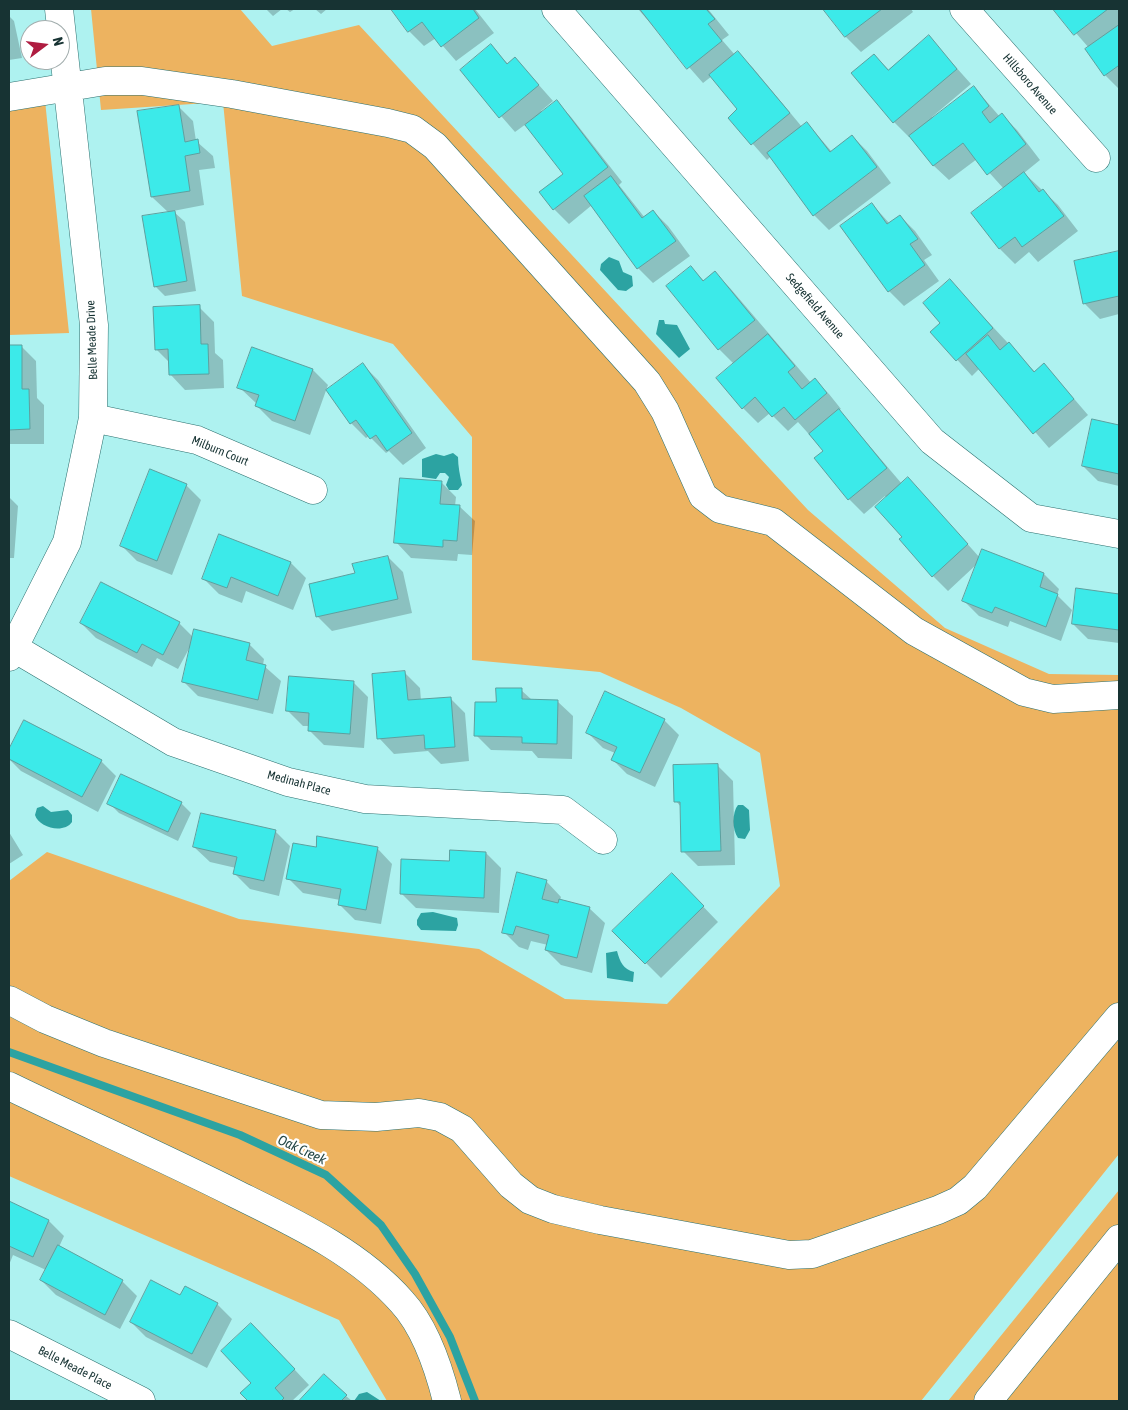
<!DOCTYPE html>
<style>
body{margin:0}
#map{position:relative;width:1128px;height:1410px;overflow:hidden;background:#aef2f0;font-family:"Asap Condensed",sans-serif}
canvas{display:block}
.frame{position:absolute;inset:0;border:10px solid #173333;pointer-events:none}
.north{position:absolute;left:20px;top:20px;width:50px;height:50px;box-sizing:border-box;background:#fff;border:1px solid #a2adad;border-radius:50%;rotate:75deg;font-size:14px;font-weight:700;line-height:20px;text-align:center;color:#173333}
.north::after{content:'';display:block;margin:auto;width:18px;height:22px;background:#af1c41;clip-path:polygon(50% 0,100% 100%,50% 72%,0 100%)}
</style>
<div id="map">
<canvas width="1128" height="1410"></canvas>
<div class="frame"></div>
<div class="north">N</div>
</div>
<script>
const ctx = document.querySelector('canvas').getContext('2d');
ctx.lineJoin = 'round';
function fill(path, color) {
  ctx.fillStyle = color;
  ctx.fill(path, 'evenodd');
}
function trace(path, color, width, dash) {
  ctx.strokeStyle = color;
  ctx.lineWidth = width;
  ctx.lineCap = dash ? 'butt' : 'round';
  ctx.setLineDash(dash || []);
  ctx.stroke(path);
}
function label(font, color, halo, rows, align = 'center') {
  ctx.font = font + ' "Asap Condensed",sans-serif';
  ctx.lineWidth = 4.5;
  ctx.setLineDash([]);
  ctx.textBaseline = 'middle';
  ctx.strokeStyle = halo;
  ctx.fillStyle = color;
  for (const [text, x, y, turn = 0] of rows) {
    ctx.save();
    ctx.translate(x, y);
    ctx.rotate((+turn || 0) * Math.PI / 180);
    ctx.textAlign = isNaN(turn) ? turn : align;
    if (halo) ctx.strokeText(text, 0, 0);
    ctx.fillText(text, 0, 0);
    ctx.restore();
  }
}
const green = new Path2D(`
 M91 9H240L272 46 359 25 808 510 945 628 1049 674 1119 675V1154L921 1401H387L339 1320 9 1176V881L47 852 239 919 479 949 565 999 667 1004 780 886 760 753 681 708 600 672 472 660V437L393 344 242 296 223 102 101 110Z
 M43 81 69 333 9 335V86Z
 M1119 1190V1401H948Z`);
const water = new Path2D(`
 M609 257 619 261 623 272 632 276 633 286 626 291 618 290 600 270 601 264Z
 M659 320H664L665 324 677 325 690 349 679 358 656 334Z
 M453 453 458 457C458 466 460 476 462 485L458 490H449L446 485 449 477 445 473H440L436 479 422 477V459L436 454 444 456Z
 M738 805H743L749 810 750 830 745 839 738 838C732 830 732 812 738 805Z
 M43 806 51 812 68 810 72 815V822C64 834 39 828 35 815L37 808Z
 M433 912 457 918 458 925 456 931 421 930 417 925V920L421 913Z
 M617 951C620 962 623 969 634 972L633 982 607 978 606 953Z
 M367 1392 381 1401H354L359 1394Z`);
const shadow = new Path2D(`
 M266 9H282L273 16Z
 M286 9H295L290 12Z
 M315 9H327L321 14Z
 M393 9H475L494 33 456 61 436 38 424 46 409 31Z
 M638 9H708L729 35 722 40 735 55 738 53 753 68 802 127 807 123 832 152 852 136 867 151 891 183 829 230 814 215 771 156 767 160 730 118 739 109 712 76 703 83Z
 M825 9H911L913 12 861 52 846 37Z
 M1055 9H1119V89L1105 75 1089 48Z
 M9 16 14 21 22 58 9 60Z
 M929 37 971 84 932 117 933 119 974 87 1000 117 1002 115 1017 130 1040 160 1024 173 1058 205 1078 231 1038 262 1029 252 1015 264 1000 249 973 213 1004 189 977 159 949 180 934 166 910 135 909 137 894 122 874 55 889 70Z
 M491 46 508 64 515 58 553 101 541 111 542 113 557 102 571 117 622 182 619 185 645 218 653 211 668 226 690 256 653 283 638 268 592 205 569 224 554 209 564 174 526 124 515 132 461 70Z
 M178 106 193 121 196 141 213 156 215 168 199 170 204 205 173 211 185 222 196 291 165 296 155 286 169 213 152 197Z
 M872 204 890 224 900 216 915 231 932 255 924 260 939 281 904 306 889 291 842 226Z
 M1119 252V314L1100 319 1085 304 1075 262Z
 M691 267 704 281 715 273 730 288 811 383 814 380 829 394 841 409 839 410 902 484 923 494 980 558 983 551 1044 574 1059 589 1057 595 1072 610 1061 641 1010 621 1008 627 979 616 964 601 978 563 948 591 933 576 885 496 864 514 849 499 824 451 798 422 788 431 770 413 758 423 743 408 734 364 719 349 668 286Z
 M964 296 1035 372 1044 364 1088 415 1049 448 980 368 972 376 932 332Z
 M199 307 214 322 215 353 223 360 224 388 185 390 170 374V363L156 349Z
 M9 346H21L36 361 37 398 44 405V444H9Z
 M252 349 313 370 328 385 310 435 272 421 257 406V404L239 387Z
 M363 365 378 380 426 448 403 465 389 451 386 453 369 436 366 438 351 423Z
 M1093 420 1119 426V486L1098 481 1083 466Z
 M441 482 456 497 455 506H459L475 521 472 555 458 554 457 561 411 558 396 542Z
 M186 485 201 500 172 575 137 561 122 546Z
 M9 497 18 506 14 558H9Z
 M220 536 291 563 306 578 293 610 246 591 242 603 219 594 204 579Z
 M388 557 403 572 412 613 332 631 317 616 356 574Z
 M1077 590 1119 595V643L1088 639 1073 624Z
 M81 623H179L194 638 249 644 264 659 263 665 281 681 273 714 198 696 183 681 191 645 178 669 157 658 152 667 96 638Z
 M405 673 420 688 421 701 450 698 465 713 469 761 441 764 428 751 394 754 379 738Z
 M353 682 368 697 364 748 324 745 309 730 310 726H303L288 711Z
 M521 690 532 700 557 701 573 716 572 759 538 758 532 751 491 750 476 735 498 704Z
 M664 720 679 735 655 787 627 774 612 759 615 753 603 748 588 733Z
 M24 721 101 761 116 776 98 812 21 771 9 759V752Z
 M718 766 733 781 735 865 698 866 683 851 681 807 676 801Z
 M109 803H181L191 813 178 841 119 813Z
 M275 831 290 846 279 896 250 889 235 874 236 868 210 862 194 847Z
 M9 832 23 855 9 864Z
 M377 848 392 864 381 924 355 920 340 905V900L303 893 288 878 317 849Z
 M486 853 501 868 499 913 416 908 401 893 451 863Z
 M672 874 718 922 661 978 614 931Z
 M546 881 561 897 560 900 589 908 605 923 592 973 561 965 546 950 548 945 531 941 528 950 519 947 504 932Z
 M9 1203 49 1221 64 1236 59 1247 122 1281 137 1296 120 1329 56 1295 41 1280 46 1270 13 1255 9 1265Z
 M181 1297 217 1304 232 1319 207 1368 146 1337 131 1322Z
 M266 1339 309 1385 292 1401H249L242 1393 253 1383Z
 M324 1375 346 1396 352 1401H300Z`);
const stream = new Path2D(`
 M9 1052 240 1135 326 1175 381 1225 415 1274 450 1337 475 1401`);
const building = new Path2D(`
 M391 9H473L479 18 441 47 422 22 408 32Z
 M640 9H706L715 19 708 24 722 41 687 69Z
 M823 9H882L845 37Z
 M1053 9H1108L1074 35Z
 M1119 25V68L1118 66 1104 76 1085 49Z
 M929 35 957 69 893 123 851 73 874 54 888 70Z
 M491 44 507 64 515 57 539 85 499 118 460 70Z
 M738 51 790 113 751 145 728 118 737 109 709 75Z
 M974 86 989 106 982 112 990 123 1002 113 1026 144 987 175 963 143 933 166 909 136Z
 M557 100 608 167 553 210 539 192 563 174 525 125Z
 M179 105 185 142 198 139 200 153 185 156 190 191 151 197 137 111Z
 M807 122 830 152 852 135 877 167 813 216 767 153Z
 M1024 172 1039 192 1043 189 1064 216 1022 247 1015 237 999 249 971 213Z
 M611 176 642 218 653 210 676 241 637 269 584 196Z
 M872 203 887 224 900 215 918 239 910 244 925 265 888 292 840 226Z
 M175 211 187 281 154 287 142 216Z
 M1119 251V296L1083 304 1074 261Z
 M691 266 703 281 715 271 755 320 718 350 666 286Z
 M950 279 993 328 956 361 930 332 940 323 923 303Z
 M200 305 201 344H208L209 374 169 375 168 349 155 350 153 307Z
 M768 334 795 366 788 372 802 389 815 378 827 393 795 420 784 407 772 417 755 397 742 409 716 378Z
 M988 335 1000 350 1009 342 1034 372 1044 363 1074 399 1033 434 966 354Z
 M9 345H22V389H29L30 429 9 430Z
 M252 347 313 369 295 421 255 406 259 395 237 388Z
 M363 363 412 433 387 451 376 435 370 439 356 420 350 424 326 390Z
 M839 409 887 468 848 500 814 458 823 451 809 434Z
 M1092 419 1119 425V474L1082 466Z
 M150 469 187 484 157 561 120 546Z
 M908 477 968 544 932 577 899 539 902 537 875 507Z
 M400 478 442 481 440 504 460 505 457 541 443 540V547L394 543Z
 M219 534 291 562 278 596 231 577 227 588 202 579Z
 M982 549 1044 573 1040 587 1058 594 1046 627 995 607 992 613 962 601Z
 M388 556 398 599 316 617 309 584 355 573 352 564Z
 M101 582 180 622 163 655 142 644 137 653 80 623Z
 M1076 588 1119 594V630L1072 624Z
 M194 629 250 643 246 660 266 665 258 700 182 682Z
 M405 671 408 700 451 697 455 747 425 749 424 735 377 739 372 674Z
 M289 676 354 681 350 734 308 731 309 713 286 711Z
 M496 688H522V699L558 700 557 744 522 743V737L474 736 475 702H496Z
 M605 691 665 719 640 773 611 760 617 747 586 733Z
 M24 720 102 760 82 797 9 759V749Z
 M718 764 721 851 681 852 680 802H674L673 765Z
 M121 774 182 802 168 832 107 804Z
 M201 813 276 830 264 881 233 874 237 857 193 847Z
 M317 836 378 847 366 910 338 905 341 889 286 879 293 843 316 847Z
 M450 850 486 852 484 898 400 894 401 859 449 861Z
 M517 872 547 880 542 899 558 903 559 899 590 907 577 958 545 950 549 935 516 926 513 935 502 933Z
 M672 873 704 906 645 964 612 931Z
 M9 1201 49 1220 33 1257 9 1246Z
 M58 1245 123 1280 105 1315 40 1280Z
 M151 1280 180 1295 185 1286 218 1303 192 1354 130 1322Z
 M251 1323 295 1369 275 1388 284 1398 281 1401H248L240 1393 251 1383 221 1351Z
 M324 1374 347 1395 341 1401H299Z`);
const minor = new Path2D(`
 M556 9 932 441 1031 518 1119 534
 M964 9 1096 158
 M9 97 105 81H142L232 94 388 123 412 129 435 146 647 382 665 411 703 496 720 509 773 522 914 631 1024 692 1053 699 1119 695
 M93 418 197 440 313 490
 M9 645 173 742 288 782 365 799 563 810 603 840
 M9 657 67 542 93 418 94 325 59 9
 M9 1000 45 1019 104 1043 321 1115 376 1117 419 1113 440 1117 462 1129 511 1185 530 1200 553 1209 600 1220 789 1255 812 1254 938 1210 958 1201 975 1187 1119 1017
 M9 1086C85 1123 163 1157 238 1195 297 1224 359 1253 402 1302 425 1327 439 1369 447 1401
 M9 1334 141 1401
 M988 1401 1119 1239`);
const streetNames = [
 ["Hillsboro Avenue",1030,84,49],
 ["Sedgefield Avenue",815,306,49],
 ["Belle Meade Drive",92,340,-92],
 ["Milburn Court",220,451,22],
 ["Medinah Place",299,783,15],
 ["Belle Meade Place",75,1368,27]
];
const waterNames = [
 ["Oak Creek",302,1150,25]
];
fill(green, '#edb360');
fill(water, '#2ca3a2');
fill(shadow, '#0003');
trace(stream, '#2ca3a2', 8);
fill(building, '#3ceae9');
trace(building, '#5d9f9e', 1);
trace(minor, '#2c706f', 29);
trace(minor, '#fff', 28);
label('12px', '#173333', '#fff', streetNames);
label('italic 14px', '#254747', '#fff', waterNames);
</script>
